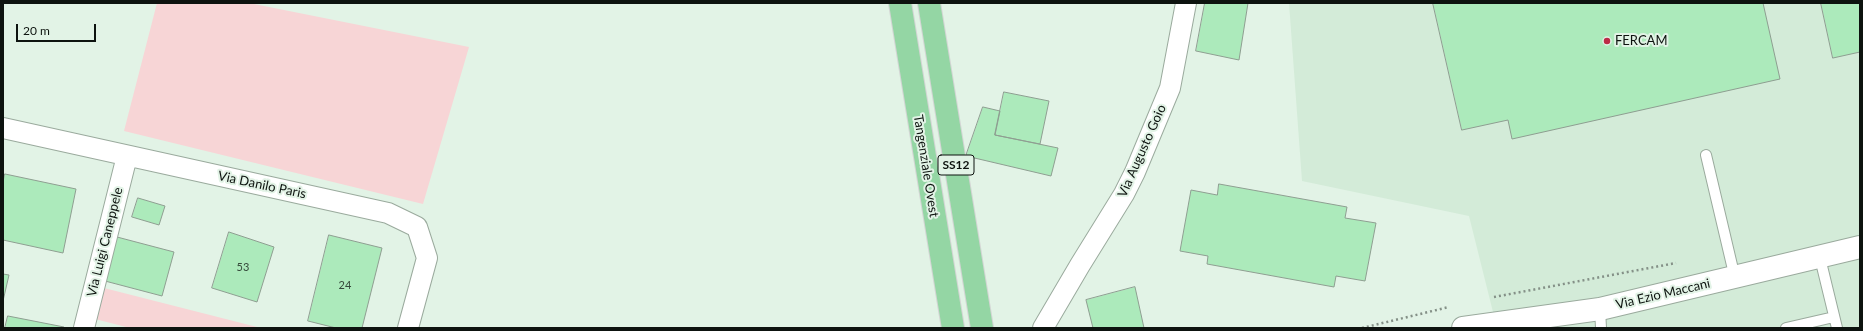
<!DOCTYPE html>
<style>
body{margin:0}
#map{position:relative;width:1863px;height:331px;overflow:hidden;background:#e2f3e6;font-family:Lato,sans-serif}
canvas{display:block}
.frame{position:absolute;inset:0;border:4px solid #0d130f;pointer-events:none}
.scale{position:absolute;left:16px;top:24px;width:80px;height:18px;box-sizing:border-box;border:2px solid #0d130f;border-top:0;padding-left:5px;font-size:12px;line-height:14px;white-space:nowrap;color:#0d130f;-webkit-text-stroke:3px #e2f3e6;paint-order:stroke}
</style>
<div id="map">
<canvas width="1863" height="331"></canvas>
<div class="frame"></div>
<div class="scale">20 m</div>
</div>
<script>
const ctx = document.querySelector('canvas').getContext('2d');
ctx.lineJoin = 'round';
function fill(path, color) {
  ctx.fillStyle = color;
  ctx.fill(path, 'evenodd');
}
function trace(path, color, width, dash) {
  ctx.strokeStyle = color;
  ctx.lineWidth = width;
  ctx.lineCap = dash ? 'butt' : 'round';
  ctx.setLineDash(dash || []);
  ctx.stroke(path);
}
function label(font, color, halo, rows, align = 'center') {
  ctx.font = font + ' Lato,sans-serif';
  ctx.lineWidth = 4;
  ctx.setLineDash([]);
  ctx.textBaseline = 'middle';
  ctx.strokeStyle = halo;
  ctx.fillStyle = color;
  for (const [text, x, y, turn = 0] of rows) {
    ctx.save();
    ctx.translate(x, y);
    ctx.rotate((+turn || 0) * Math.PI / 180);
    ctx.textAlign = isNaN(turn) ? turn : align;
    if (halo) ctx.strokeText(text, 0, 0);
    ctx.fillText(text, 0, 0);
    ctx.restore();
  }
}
const built = new Path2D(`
 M1289 3H1860V328H1497L1469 216 1302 181Z`);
const green = new Path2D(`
 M157 3H249L469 47 423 204 124 131Z
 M104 288 261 328H130L95 319Z`);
const building = new Path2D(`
 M1205 3H1248L1239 60 1196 51Z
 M1433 3H1763L1780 79 1512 139 1508 120 1462 130Z
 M1821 3H1860V52L1833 58Z
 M1004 92 1049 101 1040 144 995 135Z
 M983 107 1000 111 995 135 1058 148 1051 176 966 156Z
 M5 174 76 189 63 253 3 240V182Z
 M1219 184 1347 207 1345 218 1376 223 1365 281 1336 276 1334 287 1207 264 1208 256 1180 251 1191 190 1217 195Z
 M138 198 165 206 159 225 132 217Z
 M229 232 274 247 257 302 212 288Z
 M329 235 382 248 362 328H336L308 321Z
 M117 237 174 252 162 296 105 281Z
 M3 274 9 275 3 301Z
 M1135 287 1144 328H1093L1086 300Z
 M8 316 64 327 63 328H5Z`);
const path = new Path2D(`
 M1494 297 1676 263
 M1362 328 1449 307`);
const lane = new Path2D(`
 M1706 155 1735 278
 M1820 258 1837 328
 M1600 309 1601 328
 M1786 328 1834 317`);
const street = new Path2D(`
 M3 128 388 213 417 227 427 258 408 328
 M84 328 127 156
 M1043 328 1080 265 1124 194 1135 172 1170 88 1186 3`);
const secondary = new Path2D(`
 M1463 328 1600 309 1860 247`);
const highway = new Path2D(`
 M900 3 953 328
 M929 3 982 328`);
const markers = [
 [1607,41,4,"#bc2c46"]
];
const numberNames = [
 ["53",243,267],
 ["24",345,285]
];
const shields = [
 [956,165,36]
];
const shieldNames = [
 ["SS12",956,165]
];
const poiNames = [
 ["FERCAM",1615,41]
];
const streetNames = [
 ["Via Augusto Goio",1142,151,-66],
 ["Tangenziale Ovest",926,166,81],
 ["Via Danilo Paris",262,185,12],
 ["Via Luigi Caneppele",105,242,-76],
 ["Via Ezio Maccani",1663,294,-13]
];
fill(built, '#d3ebd8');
fill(green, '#f7d5d6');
fill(building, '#aceabb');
trace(building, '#8e9e91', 1);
trace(lane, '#9aaa9d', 12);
trace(street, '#9aaa9d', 22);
trace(secondary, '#9aaa9d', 24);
trace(highway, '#d3d5d4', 24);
trace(path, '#849087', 2.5, [2, 3]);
trace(lane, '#fff', 10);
trace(street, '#fff', 20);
trace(secondary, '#fff', 22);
trace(highway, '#94d6a4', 22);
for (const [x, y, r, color] of markers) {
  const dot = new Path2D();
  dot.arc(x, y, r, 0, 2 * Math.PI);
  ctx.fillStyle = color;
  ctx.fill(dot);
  trace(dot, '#e2f3e6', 1.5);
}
label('11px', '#35493a', null, numberNames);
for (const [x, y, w] of shields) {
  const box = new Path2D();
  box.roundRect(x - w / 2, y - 10, w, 20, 3);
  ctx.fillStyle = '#e2f3e6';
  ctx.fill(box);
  trace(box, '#0d130f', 1);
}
label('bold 12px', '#0d130f', null, shieldNames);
label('13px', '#0d130f', '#e2f3e6', poiNames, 'left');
label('13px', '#0d130f', '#e2f3e6', streetNames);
</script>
